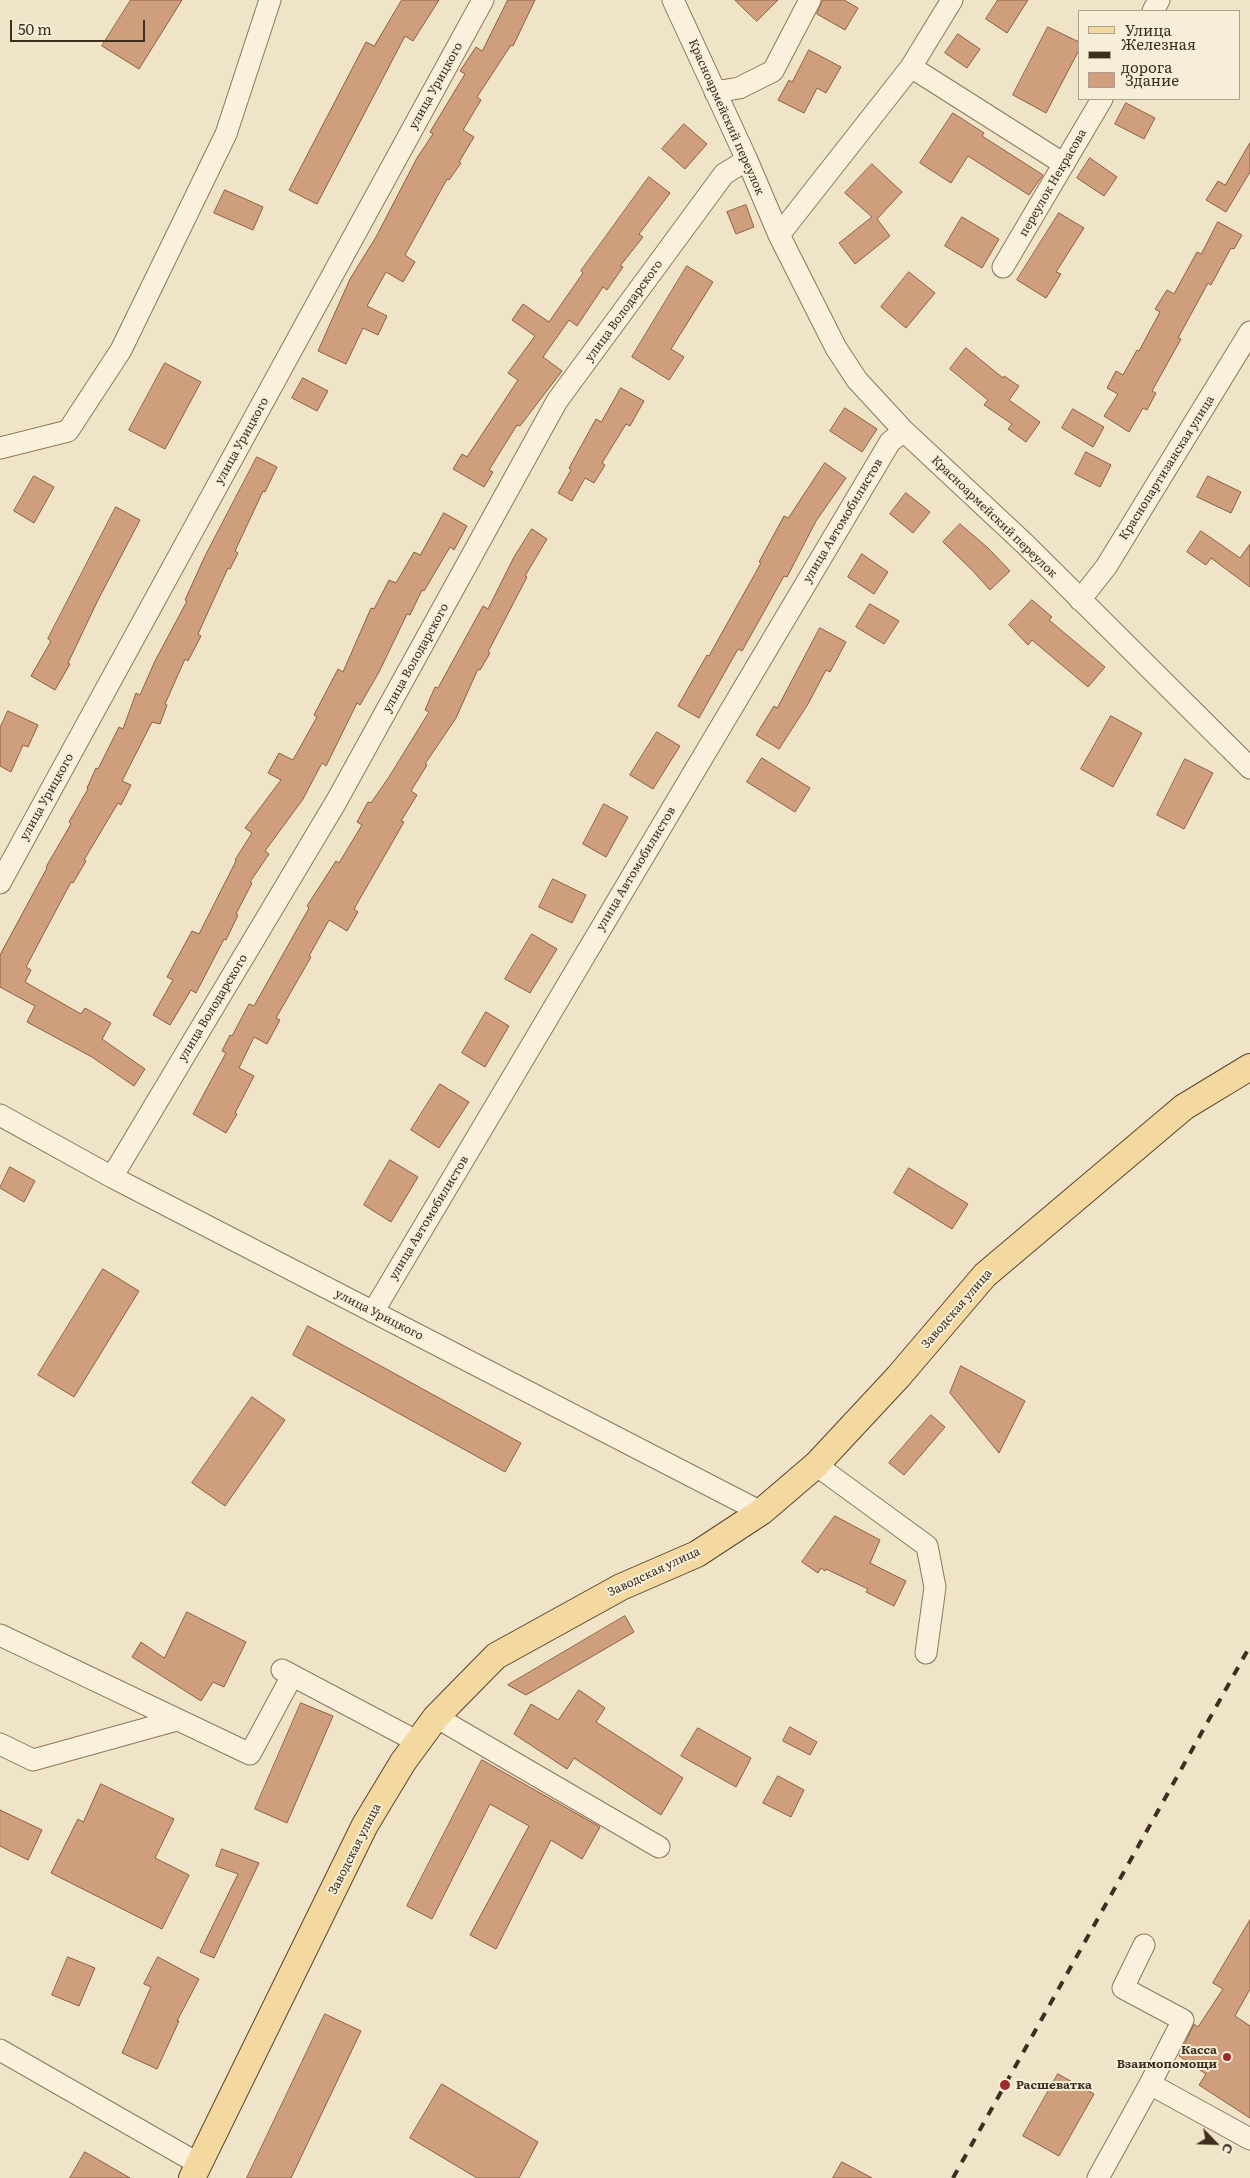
<!DOCTYPE html>
<meta charset="utf-8">
<style>
body{margin:0}
#map{position:relative;width:1250px;height:2178px;overflow:hidden;background:#f0e4c8;font-family:Literata,serif}
canvas{display:block}
.legend{position:absolute;left:1078px;top:10px;width:162px;height:90px;box-sizing:border-box;background:#f7eed8;border:1px solid #ada18e;margin:0;padding:6px 9px;list-style:none;font-size:15px;color:#3d2e20}
.legend li{display:flex;align-items:center;gap:10px;height:25px}
.legend b{width:25px;border:1px solid #ada18e}
.north{position:absolute;left:1190px;top:2118px;width:50px;height:50px;-webkit-text-stroke:4px #f7eed8;paint-order:stroke;rotate:114deg;font-size:14px;font-weight:700;line-height:20px;text-align:center;color:#3d2e20}
.north::after{content:'';display:block;margin:auto;width:18px;height:22px;background:#3d2e20;clip-path:polygon(50% 0,100% 100%,50% 72%,0 100%)}
.scale{position:absolute;left:10px;top:20px;width:135px;height:22px;box-sizing:border-box;border:2px solid #3d2e20;border-top:0;padding-left:6px;font-size:15px;line-height:18px;white-space:nowrap;color:#3d2e20;-webkit-text-stroke:4px #f7eed8;paint-order:stroke}
</style>
<div id="map">
<canvas width="1250" height="2178"></canvas>
<ul class="legend">
<li><b style="height:6px;background:#f3d9a0"></b>Улица</li>
<li><b style="height:6px;background:#3d2e20"></b>Железная дорога</li>
<li><b style="height:14px;background:#cf9f7d"></b>Здание</li>
</ul>
<div class="north">С</div>
<div class="scale">50 m</div>
</div>
<script>
const ctx = document.querySelector('canvas').getContext('2d');
ctx.lineJoin = 'round';
function fill(path, color) {
  ctx.fillStyle = color;
  ctx.fill(path, 'evenodd');
}
function trace(path, color, width, dash) {
  ctx.strokeStyle = color;
  ctx.lineWidth = width;
  ctx.lineCap = dash ? 'butt' : 'round';
  ctx.setLineDash(dash || []);
  ctx.stroke(path);
}
function label(font, color, halo, rows, align = 'center') {
  ctx.font = font + ' Literata,serif';
  ctx.lineWidth = 4;
  ctx.setLineDash([]);
  ctx.textBaseline = 'middle';
  ctx.strokeStyle = halo;
  ctx.fillStyle = color;
  for (const [text, x, y, turn = 0] of rows) {
    ctx.save();
    ctx.translate(x, y);
    ctx.rotate((+turn || 0) * Math.PI / 180);
    ctx.textAlign = isNaN(turn) ? turn : align;
    if (halo) ctx.strokeText(text, 0, 0);
    ctx.fillText(text, 0, 0);
    ctx.restore();
  }
}
const building = new Path2D(`
 M131 0H182L139 69 102 46Z
 M402 0H439L413 41 405 36 317 204 289 190 366 42 374 46Z
 M508 0H535L513 46 511 45 477 97 481 100 463 130 474 137 459 162 461 163 449 180 447 179 405 255 415 262 403 282 386 272 367 306 387 316 378 335 363 328 346 364 318 351 350 279 376 237 417 158 433 134 430 132 465 74 460 71 476 47 482 51Z
 M735 0H778L757 21Z
 M823 0H844L858 8 845 30 817 14Z
 M998 0H1028L1007 33 986 19Z
 M1048 27 1079 42V50L1046 113 1013 95Z
 M958 34 980 49 967 68 945 53Z
 M809 50 841 67 826 93 817 88 804 113 778 100 789 80 792 82Z
 M1126 103 1155 118 1144 139 1115 124Z
 M953 113 984 133 982 136 1043 175 1029 195 968 156 951 183 920 163Z
 M684 124 707 144 685 169 662 149Z
 M1250 143V172L1226 212 1206 200 1218 181 1225 185Z
 M1090 158 1117 177 1104 196 1077 178Z
 M872 164 902 192 877 219 890 236 855 264 839 243 872 217 845 193Z
 M649 177 670 193 639 234 643 237 620 266 623 267 607 290 603 287 577 326 569 320 543 357 562 371 520 426 517 425 489 470 493 472 484 487 453 469 462 454 467 457 518 380 508 373 535 336 512 320 523 304 549 322 583 273 581 271Z
 M225 190 263 207 253 230 214 213Z
 M746 205 754 227 736 234 727 212Z
 M1059 213 1084 228 1056 272 1061 274 1046 298 1017 280Z
 M962 217 999 239 982 268 945 246Z
 M1218 222 1242 235 1234 249 1231 248 1211 285 1208 283 1178 338 1181 339 1152 391 1156 393 1147 410 1143 408 1129 432 1104 416 1118 394 1107 388 1116 371 1123 375 1137 350 1139 351 1160 312 1155 309 1167 290 1174 294 1197 252 1201 254Z
 M687 266 713 282 671 349 684 357 669 380 632 357Z
 M909 272 935 293 906 328 881 307Z
 M966 348 1003 378 1004 376 1019 386 1009 400 1040 422 1026 442 1008 429 1012 424 984 405 988 400 950 369Z
 M165 363 201 382 165 449 129 430Z
 M303 378 328 391 317 411 292 398Z
 M621 388 644 401 630 426 626 424 602 463 605 465 594 483 585 478 572 501 558 493 571 470 569 468 596 419 601 422Z
 M845 408 877 429 862 452 830 431Z
 M1073 409 1104 427 1093 447 1062 428Z
 M1086 452 1111 465 1100 487 1075 474Z
 M257 457 277 467 265 492 263 491 235 551 238 553 230 569 228 568 198 634 201 636 188 661 185 659 165 704 167 705 160 724 152 722 122 781 131 785 121 805 118 803 84 860 86 861 73 883 71 882 26 967 31 970 25 982 81 1014 85 1008 111 1023 102 1039 145 1069 134 1086 92 1057 27 1022 35 1006 0 987V955L47 868 46 867 71 824 69 822 88 789 87 788 96 768 98 769 119 727 123 729 136 693 140 695 155 661 187 601 185 600 205 556Z
 M825 463 846 478 816 521 787 577 784 576 742 651 738 649 699 718 678 706 707 655 709 656 761 563 759 562 784 516 788 518Z
 M34 476 54 487 34 523 14 511Z
 M1208 476 1241 492 1231 513 1197 497Z
 M906 493 930 512 913 533 890 514Z
 M116 507 140 520 98 600 68 663 70 664 55 690 31 676 51 641 48 639Z
 M444 513 467 526 454 550 450 547 424 591 422 590 410 615 407 614 379 672 360 705 357 703 326 766 322 763 303 799 265 851 269 854 250 882 252 883 236 914 238 915 226 940 224 939 196 993 191 990 170 1025 153 1015 173 980 167 977 192 931 199 934 236 861 235 860 252 833 245 828 281 780 268 773 279 753 293 760 317 717 314 715 338 669 343 672 371 608 374 609 389 580 396 583 414 552 420 555Z
 M960 524 988 548 1010 571 990 590 972 570 943 542Z
 M532 529 547 539 525 576 527 577 488 652 490 653 480 670 478 669 456 718 425 764 427 765 411 791 417 795 401 821 404 822 354 909 358 912 347 931 329 920 309 956 311 957 276 1018 280 1020 267 1044 254 1037 239 1068 254 1076 235 1113 237 1114 226 1133 193 1114 226 1053 222 1051 230 1035 232 1036 249 1004 254 1006 309 908 307 906 336 861 339 863 362 825 357 822 368 802 371 803 389 777 429 712 425 710 435 687 438 688 483 606 488 609 514 557Z
 M1201 531 1240 558 1250 544V587L1211 558 1206 565 1187 552Z
 M862 554 888 572 874 594 848 577Z
 M1032 600 1052 617 1049 620 1105 667 1088 687 1032 640 1028 645 1009 625Z
 M870 604 899 621 884 644 856 627Z
 M820 628 846 642 830 672 826 670 808 704 779 749 756 735 774 706 777 708Z
 M8 711 38 725 28 747 23 745 11 772 0 766V728Z
 M1111 716 1142 733 1113 787 1081 769Z
 M657 732 680 746 653 789 630 775Z
 M762 758 810 788 795 812 747 782Z
 M1185 759 1213 773 1184 829 1157 815Z
 M604 804 628 817 606 857 583 844Z
 M553 879 586 895 572 923 539 907Z
 M532 934 557 949 530 993 505 979Z
 M486 1012 509 1026 485 1067 462 1053Z
 M440 1084 469 1102 439 1148 411 1130Z
 M390 1160 418 1177 391 1222 364 1205Z
 M10 1167 35 1181 24 1202 0 1188Z
 M909 1168 968 1204 952 1229 894 1193Z
 M103 1269 139 1291 74 1397 38 1375Z
 M308 1326 521 1443 505 1472 293 1355Z
 M961 1366 1025 1401 999 1453 950 1393Z
 M252 1397 285 1420 225 1506 192 1483Z
 M931 1415 945 1427 904 1475 889 1463Z
 M835 1516 880 1540 870 1563 906 1581 894 1606 866 1592 868 1589 826 1569 825 1571 821 1568 818 1573 802 1562Z
 M187 1612 246 1642 224 1687 213 1682 201 1701 132 1657 141 1642 164 1658Z
 M625 1616 634 1632 526 1695 508 1685Z
 M579 1690 605 1708 596 1722 683 1778 661 1815 574 1758 567 1769 514 1734 531 1704 558 1720Z
 M301 1703 333 1716 287 1823 255 1809Z
 M790 1727 817 1742 810 1755 783 1741Z
 M698 1728 751 1758 736 1787 681 1756Z
 M482 1760 600 1827 582 1859 551 1840 496 1949 470 1935 529 1826 490 1804 432 1919 407 1906Z
 M778 1776 804 1790 791 1817 763 1803Z
 M101 1784 174 1819 155 1858 189 1875 162 1929 51 1873 78 1819 83 1822Z
 M0 1810 42 1830 28 1860 0 1846Z
 M222 1849 259 1863 214 1958 200 1952 238 1874 216 1866Z
 M1250 1920V1989L1235 2016 1250 2026V2118L1199 2085 1206 2074 1179 2056 1194 2024 1198 2027 1223 1989 1213 1983Z
 M68 1957 95 1968 79 2006 52 1995Z
 M158 1957 199 1979 177 2021H179L157 2069 122 2053 151 1987 144 1984Z
 M325 2014 361 2031 291 2178H247Z
 M1058 2074 1094 2094 1059 2156 1023 2136Z
 M442 2084 538 2142 519 2178H477L410 2138Z
 M85 2152 130 2178H70Z
 M842 2162 872 2178H833Z`);
const minor = new Path2D(`
 M673 0 747 160 779 235 836 348 857 380 904 431 1025 544 1250 768
 M1153 11 1159 0
 M911 67 1064 164
 M715 92 739 88 773 71 810 0
 M779 235 911 67 952 0
 M1003 267 1102 99
 M0 448 68 431 121 350 226 134 270 0
 M1080 600 1106 567 1250 332
 M0 883 483 0
 M0 1115 112 1177 761 1512
 M112 1177 336 802 557 401 724 174 747 160
 M373 1312 890 442 904 431
 M816 1465 927 1546 935 1587 926 1653
 M0 1635 250 1754 292 1676
 M282 1670 418 1742
 M436 1717 659 1847
 M0 1744 33 1760 177 1720
 M1144 1945 1123 1988 1183 2020 1150 2084
 M0 2050 199 2164
 M1098 2178 1150 2084 1250 2139`);
const major = new Path2D(`
 M192 2178 365 1825 403 1762 436 1717 496 1656 621 1587 697 1554 761 1512 816 1465 898 1377 985 1275 1184 1107 1250 1067`);
const rail = new Path2D(`
 M953 2178 1250 1646`);
const markers = [
 [1227,2057,5,"#9e2a2b"],
 [1005,2085,6,"#9e2a2b"]
];
const streetNames = [
 ["улица Урицкого",436,86,-61],
 ["Красноармейский переулок",726,117,66],
 ["переулок Некрасова",1053,183,-60],
 ["улица Володарского",624,311,-54],
 ["улица Урицкого",242,441,-61],
 ["Краснопартизанская улица",1167,468,-58],
 ["Красноармейский переулок",994,517,44],
 ["улица Автомобилистов",843,521,-59],
 ["улица Володарского",416,658,-61],
 ["улица Урицкого",47,797,-61],
 ["улица Автомобилистов",636,869,-59],
 ["улица Володарского",213,1008,-59],
 ["улица Автомобилистов",429,1218,-59],
 ["Заводская улица",957,1309,-49],
 ["улица Урицкого",379,1315,27],
 ["Заводская улица",654,1572,-25],
 ["Заводская улица",355,1849,-63]
];
const poiNames = [
 ["Касса",1217,2050],
 ["Взаимопомощи",1217,2064],
 ["Расшеватка",1016,2085,"left"]
];
fill(building, '#cf9f7d');
trace(building, '#8d5f41', 1);
trace(minor, '#8d765c', 23);
trace(major, '#5b4430', 28);
trace(minor, '#faf1dc', 21);
trace(major, '#f3d9a0', 26);
trace(rail, '#3d2e20', 4, [9, 9]);
for (const [x, y, r, color] of markers) {
  const dot = new Path2D();
  dot.arc(x, y, r, 0, 2 * Math.PI);
  ctx.fillStyle = color;
  ctx.fill(dot);
  trace(dot, '#f7eed8', 2);
}
label('12px', '#3d2e20', '#f7eed8', streetNames);
label('bold 12px', '#3d2e20', '#f7eed8', poiNames, 'right');
</script>
